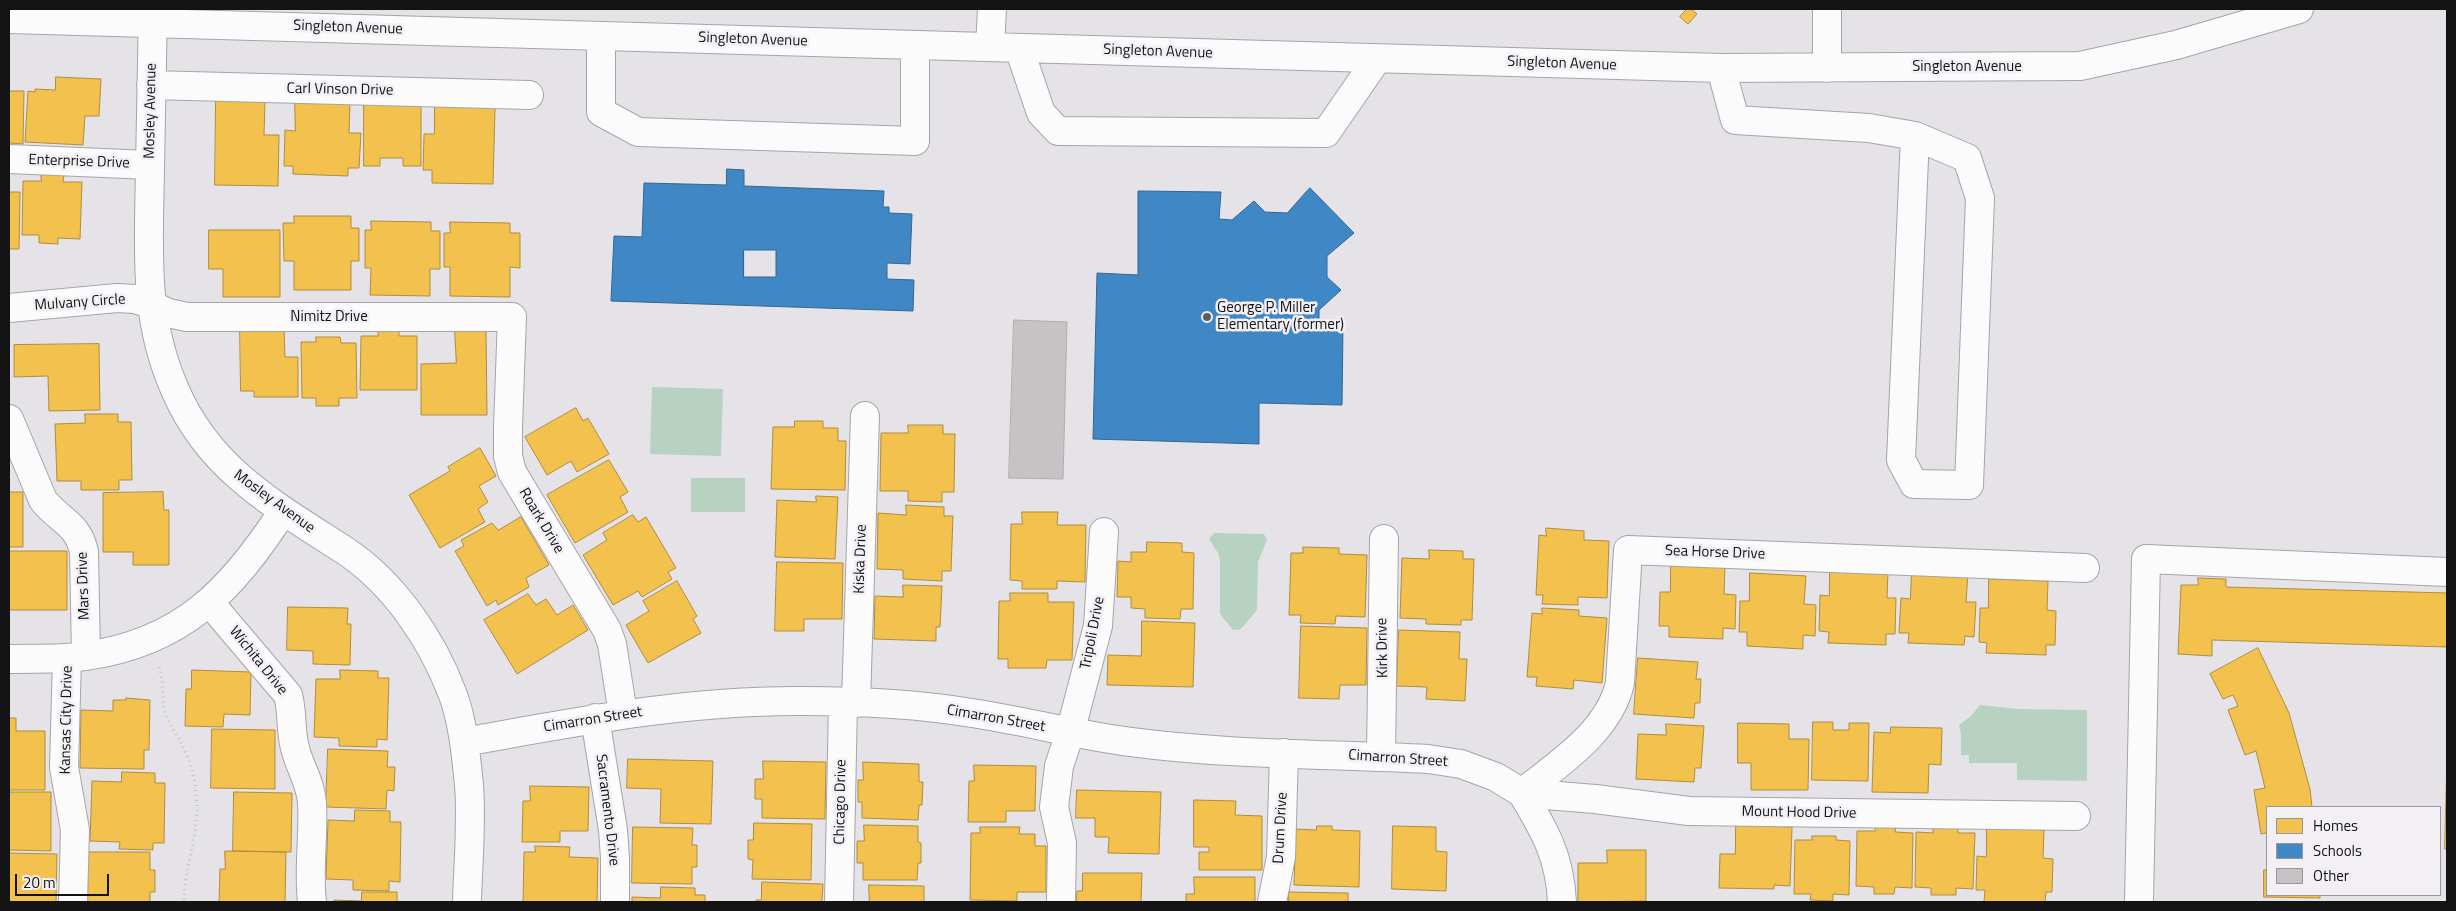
<!DOCTYPE html>
<style>
body{margin:0}
#map{position:relative;width:2456px;height:911px;overflow:hidden;background:#e5e3e7;font-family:"Titillium Web",sans-serif}
canvas{display:block}
.frame{position:absolute;inset:0;border:10px solid #141314;pointer-events:none}
.legend{position:absolute;left:2266px;top:806px;width:175px;height:90px;box-sizing:border-box;background:#f2eff5;border:1px solid #99979b;margin:0;padding:6px 9px;list-style:none;font-size:15px;color:#141314}
.legend li{display:flex;align-items:center;gap:10px;height:25px}
.legend b{width:25px;border:1px solid #99979b}
.scale{position:absolute;left:15px;top:874px;width:94px;height:22px;box-sizing:border-box;border:2px solid #141314;border-top:0;padding-left:6px;font-size:15px;line-height:18px;white-space:nowrap;color:#141314;-webkit-text-stroke:4px #f2eff5;paint-order:stroke}
</style>
<div id="map">
<canvas width="2456" height="911"></canvas>
<div class="frame"></div>
<ul class="legend">
<li><b style="height:14px;background:#f2c14e"></b>Homes</li>
<li><b style="height:14px;background:#3f88c5"></b>Schools</li>
<li><b style="height:14px;background:#c5c3c4"></b>Other</li>
</ul>
<div class="scale">20 m</div>
</div>
<script>
const ctx = document.querySelector('canvas').getContext('2d');
ctx.lineJoin = 'round';
function fill(path, color) {
  ctx.fillStyle = color;
  ctx.fill(path, 'evenodd');
}
function trace(path, color, width, dash) {
  ctx.strokeStyle = color;
  ctx.lineWidth = width;
  ctx.lineCap = dash ? 'butt' : 'round';
  ctx.setLineDash(dash || []);
  ctx.stroke(path);
}
function label(font, color, halo, rows, align = 'center') {
  ctx.font = font + ' "Titillium Web",sans-serif';
  ctx.lineWidth = 5;
  ctx.setLineDash([]);
  ctx.textBaseline = 'middle';
  ctx.strokeStyle = halo;
  ctx.fillStyle = color;
  for (const [text, x, y, turn = 0] of rows) {
    ctx.save();
    ctx.translate(x, y);
    ctx.rotate((+turn || 0) * Math.PI / 180);
    ctx.textAlign = isNaN(turn) ? turn : align;
    if (halo) ctx.strokeText(text, 0, 0);
    ctx.fillText(text, 0, 0);
    ctx.restore();
  }
}
const green = new Path2D(`
 M652 387 723 389 721 456 650 454Z
 M691 478H745V512H691Z
 M1214 533 1264 534 1267 540 1258 562 1257 610 1241 629 1233 630 1220 614V561L1218 553 1209 539Z
 M1980 705 2018 709 2087 710V781L2017 780V763H1969V755H1961V734L1959 725 1970 717Z`);
const homes = new Path2D(`
 M1687 9H1691L1697 14 1688 24 1680 17Z
 M56 77 101 79 99 116H85L83 145 25 142 28 91 35 92V89L55 90Z
 M9 91H24L23 144 9 143Z
 M216 100 265 101 264 135H279L278 186 215 185Z
 M295 101 350 104 349 133H361L359 168H348V176L293 174V166H284L285 130 295 131Z
 M364 103 421 104V166H403V158H380V166H364Z
 M435 106 495 108 493 184 432 183V170H423L424 134H434Z
 M41 174 64 175 63 182H82L80 239 58 238V244L39 243V235H22L23 181H41Z
 M9 192H20L19 249H9Z
 M294 216H351V228H359V261H351V290H294V261H284L283 223H294Z
 M371 221 431 222V231H440V269H430V296L370 295 371 268H365V230H371Z
 M450 222 510 223V233H520V268L510 267V297L450 296V267H444V233H450Z
 M209 230H280V297H223V269H209Z
 M240 329H284L285 357H298V397H254V391H241Z
 M378 330H399V336H417V390H360L361 336H378Z
 M455 330H486L487 415H421V364L456 363Z
 M316 337H340L341 343H356L357 398H339V406H316V398H302L301 342H316Z
 M99 344 100 410 49 411 48 376 14 377V345Z
 M576 408 583 421 588 418 609 454 577 472 571 461 547 475 525 437Z
 M85 414H118V422H131L132 480H119V490H81V481H57L55 424 85 423Z
 M795 421H823V428H838V441H846L845 490 771 489 773 427H794Z
 M908 425H943V434H955L954 492H942V502L908 501V491H880L881 433H908Z
 M480 448 496 476 479 486 488 502 478 509 485 522 440 548 409 495 450 471 448 467Z
 M609 460 628 492 620 497 628 512 575 543 547 495Z
 M9 492H23V547H9Z
 M163 492 164 510H169V565H133V552H103V493Z
 M816 496 838 497 835 559 775 557 777 500 816 502Z
 M906 505 944 507V516H953L951 571H942V581L903 579V570L877 569 878 513 906 515Z
 M1022 512H1058L1057 525H1086L1085 582 1057 581V589H1022V581L1010 580 1011 524H1022Z
 M633 515 638 522 646 517 676 568 668 572 672 579 642 597 638 591 613 605 583 555 607 540 603 533Z
 M521 517 549 565 526 578 529 587 498 605 496 600 487 606 455 551 464 546 461 540 492 523 498 530Z
 M1546 528 1584 531V540L1609 541 1607 598 1578 597V605L1542 604 1543 595H1536L1539 535 1546 536Z
 M1147 542 1182 543V552L1194 553 1193 609H1181L1180 619 1145 618V609L1131 608V597H1117L1118 561 1131 562V552H1146Z
 M1303 547 1339 548V554L1367 555 1365 617 1336 616 1335 624 1300 623 1301 615H1289L1291 553H1303Z
 M1429 550 1463 551V559H1474L1472 620H1461V625L1426 624V619L1400 618 1402 558 1429 559Z
 M9 551H67V610H9Z
 M777 562 843 563 842 619H804V631H775Z
 M1671 564 1725 566 1724 594 1736 595 1735 629 1723 628V639L1669 637V626H1659L1660 592H1670Z
 M1830 569 1888 571 1887 598H1896L1895 634H1886V645L1828 643 1829 632 1819 631 1820 595 1829 596Z
 M1912 571 1968 573 1966 602H1976L1974 637 1965 636 1964 645 1908 643 1909 633H1899L1901 598 1910 599Z
 M1750 573 1806 576 1804 604 1816 605 1815 636 1803 635V649L1747 646V632H1739L1740 601H1749Z
 M2198 578 2226 579V587L2447 593V647L2212 640V656L2178 654 2181 585H2198Z
 M1989 579 2048 581 2047 610 2056 611 2055 645H2046V655L1986 653 1987 643 1979 642 1980 608H1988Z
 M677 581 697 616 693 619 701 633 648 663 626 625 649 611 643 601Z
 M903 585 942 586 940 627H936V641L874 639 875 596 903 597Z
 M1010 593H1048V602H1074L1072 660H1047L1046 668H1008V659H998L999 601H1010Z
 M528 594 536 605 546 599 557 615 573 605 588 630 517 674 484 620Z
 M288 607 348 608 347 624H351L350 665 313 664V651L287 650Z
 M1542 608 1579 610V616L1607 618 1602 683 1574 680 1573 689 1536 686 1537 677H1527L1532 613 1542 614Z
 M1142 621 1195 623 1193 687 1107 685 1108 655 1141 656Z
 M1301 626 1367 628 1366 685H1340L1339 699 1299 698Z
 M1399 630 1460 632 1459 659H1467L1465 701 1426 699 1427 687 1397 686Z
 M2258 648 2289 713 2310 789 2312 807H2267V833L2261 834 2254 790 2265 788 2256 751 2245 755 2228 710 2238 706 2233 695 2223 699 2210 674Z
 M1638 658 1698 662 1696 679H1701L1700 703H1695L1694 718 1634 714Z
 M192 670 251 672 250 715 224 714 223 727 185 726 186 689H191Z
 M340 670 378 671V678H389L387 740 377 739V747L339 746V738L314 737 316 679H340Z
 M126 698 150 700 149 750H144V769L80 768 81 710 113 711V700H126Z
 M9 718H16V731H45V790H9Z
 M1813 722H1833V730H1849V723H1869L1868 781 1812 780Z
 M1738 723 1789 724V739H1809L1808 790H1751V763H1738Z
 M1666 724 1704 726 1701 768H1695L1694 782 1636 779 1638 734 1666 735Z
 M1891 727 1942 728 1941 765 1929 764 1928 793 1872 792 1874 732 1890 733Z
 M212 729 275 730V789L211 788Z
 M328 749 388 751 387 767H395L394 791 387 790 386 809 326 807Z
 M2447 758V849H2445Z
 M628 759 713 761 711 824 660 823 661 789 627 788Z
 M763 761 826 762 825 819 762 818V799H755V779H763Z
 M863 762 919 764V782H923L922 805H919L918 820 862 818V802H858V780H863Z
 M974 765 1036 766 1035 811H1006V822H968L969 781H974Z
 M122 772 155 773V783H165L164 843H153V850L119 849 120 842 90 841 92 781 121 782Z
 M530 786 589 787 588 831H560V842H522L523 801H530Z
 M1077 790 1161 792 1159 854 1108 853 1109 837H1095V818H1076Z
 M9 792H51V851L9 850Z
 M234 792 292 793 291 852 233 851Z
 M1194 800 1236 801 1235 815 1262 816V870H1199V852H1209V847H1194Z
 M355 810 390 811V822H401L400 882 389 881V891L353 890V880L326 879 328 820 354 821Z
 M754 823 812 824 811 880 752 879 753 860 748 859V840H753Z
 M864 825 918 826V842L921 843V863H918L917 880H863V863H857V841H864Z
 M1736 825 1792 827 1790 886 1774 885V889L1719 888 1720 854H1735Z
 M1317 826H1332V830L1360 831 1359 887 1294 885 1296 829 1316 830Z
 M1393 826 1436 827V851L1447 852 1446 891 1392 889Z
 M1875 826 1896 827 1895 832 1913 833 1912 888 1895 887 1894 894H1874V887L1856 886 1857 831H1875Z
 M633 827 693 828 692 845H697V867H692V884L632 883Z
 M980 827H1020L1019 834H1035V846H1046V892H1017V901L970 900 971 833H980Z
 M1933 827 1958 828V833H1975L1973 889 1956 888V895H1931V888L1915 887 1916 832 1933 833Z
 M1987 828 2044 830 2043 858 2053 859 2052 892H2046L2045 902H1984L1985 890H1976L1977 856 1986 857Z
 M1812 836H1836V840L1850 841 1849 895 1833 894V901L1810 900 1811 894H1794L1795 840H1812Z
 M535 846 570 847 569 857 598 858 597 902H523L524 852H535Z
 M1607 850H1646V901L1578 902V863H1607Z
 M225 851 286 852 285 902H219L220 869H225Z
 M88 852H150V870H155V892H150V902H88Z
 M9 853 57 854 56 902H9Z
 M2264 870H2267V895H2320V898L2264 897Z
 M1083 873H1142L1141 902H1076L1077 891H1082Z
 M1194 877H1255V902H1186V894H1194Z
 M762 882 823 884 822 902H756V900H761Z
 M869 885 924 886V902H928H863H869Z
 M661 887 695 888V895H705V902H632V897L660 898Z
 M362 892H397V902H408H334V900L361 901Z
 M1289 892 1348 893V902H1289Z`);
const schools = new Path2D(`
 M727 169 744 170V186L884 191 883 207H889V213L912 214 910 264 887 263V279L914 280 913 311 611 301 614 236 642 237 644 183 726 185ZM744 250H776V277H744Z
 M1310 188 1354 233 1327 256V277L1341 290 1319 310V324H1343L1342 405 1259 403V444L1093 439 1097 273 1138 275V191L1221 192 1219 219 1232 220 1254 201 1265 212 1287 213Z`);
const building = new Path2D(`
 M1014 320 1067 322 1063 479 1009 478Z`);
const path = new Path2D(`
 M159 667C165 683 160 699 166 715 170 727 179 737 184 749 193 766 197 789 197 808 197 840 184 870 184 902`);
const minor = new Path2D(`
 M153 9C152 61 151 114 150 167 149 247 142 317 176 392 210 470 276 506 344 550 394 583 432 639 453 695 463 722 466 756 469 785 472 823 468 864 467 902
 M9 19 1721 68 2080 66 2176 45 2299 9
 M601 36V112L638 132 915 141V45
 M990 47 992 9
 M1019 48 1041 113 1058 131 1326 133 1377 59
 M1721 68 1735 120 1869 128 1915 136 1901 460 1914 484 1969 485 1980 198 1967 158 1915 136
 M1827 68V9
 M151 85 529 95
 M9 159 150 165
 M9 308 117 298 135 299 150 304 168 313 187 317H512L508 427V456L512 472 607 630 612 644 623 714
 M9 419 43 500C59 521 78 523 84 552L86 656
 M210 603 288 695C293 713 290 730 295 748 299 766 311 783 312 803 314 836 308 869 312 902
 M67 658 64 767 75 830 73 902
 M9 659C34 658 60 660 85 656 182 643 232 590 283 511
 M856 703 865 416
 M595 718 613 830 615 858V902
 M464 742C576 722 687 700 802 701 858 701 917 704 972 713 1025 721 1077 735 1131 742 1229 755 1329 754 1428 759L1461 764 1496 777 1522 793 1595 799 1689 811 2076 816
 M1381 756 1384 539
 M1522 793C1559 763 1609 732 1620 683L1628 550 2085 568
 M1522 793C1545 831 1560 857 1562 902
 M839 902 843 702
 M1061 902 1062 843 1054 807 1059 766 1070 733 1098 626 1104 532
 M1272 902 1281 857 1284 753
 M2139 902 2146 559 2447 572`);
const markers = [
 [1207,317,5,"#5d5c5e"]
];
const streetNames = [
 ["Singleton Avenue",348,28,2],
 ["Singleton Avenue",753,40,2],
 ["Singleton Avenue",1158,52,2],
 ["Singleton Avenue",1562,64,2],
 ["Singleton Avenue",1967,67],
 ["Carl Vinson Drive",340,90,1],
 ["Mosley Avenue",151,111,-89],
 ["Enterprise Drive",79,162,2],
 ["Mulvany Circle",80,303,-4],
 ["Nimitz Drive",329,317],
 ["Mosley Avenue",274,502,36],
 ["Roark Drive",541,521,59],
 ["Sea Horse Drive",1715,553,2],
 ["Kiska Drive",861,559,-88],
 ["Mars Drive",84,586,-92],
 ["Tripoli Drive",1093,633,-79],
 ["Kirk Drive",1383,648,-91],
 ["Wichita Drive",258,661,51],
 ["Cimarron Street",996,719,10],
 ["Kansas City Drive",67,720,-89],
 ["Cimarron Street",593,720,-9],
 ["Cimarron Street",1398,759,4],
 ["Chicago Drive",841,802,-89],
 ["Sacramento Drive",607,810,83],
 ["Mount Hood Drive",1799,813,1],
 ["Drum Drive",1281,828,-87]
];
const poiNames = [
 ["George P. Miller",1217,308],
 ["Elementary (former)",1217,325]
];
fill(green, '#b7d2c1');
fill(homes, '#f2c14e');
trace(homes, '#af8d3d', 1);
fill(schools, '#3f88c5');
trace(schools, '#326590', 1);
fill(building, '#c5c3c4');
trace(building, '#afadae', 1);
trace(minor, '#a5a4a7', 30);
trace(path, '#c3c3c3', 3, [1, 4]);
trace(minor, '#fbfbfb', 28);
for (const [x, y, r, color] of markers) {
  const dot = new Path2D();
  dot.arc(x, y, r, 0, 2 * Math.PI);
  ctx.fillStyle = color;
  ctx.fill(dot);
  trace(dot, '#f2eff5', 2);
}
label('15px', '#141314', '#f2eff5', streetNames);
label('15px', '#141314', '#f2eff5', poiNames, 'left');
</script>
